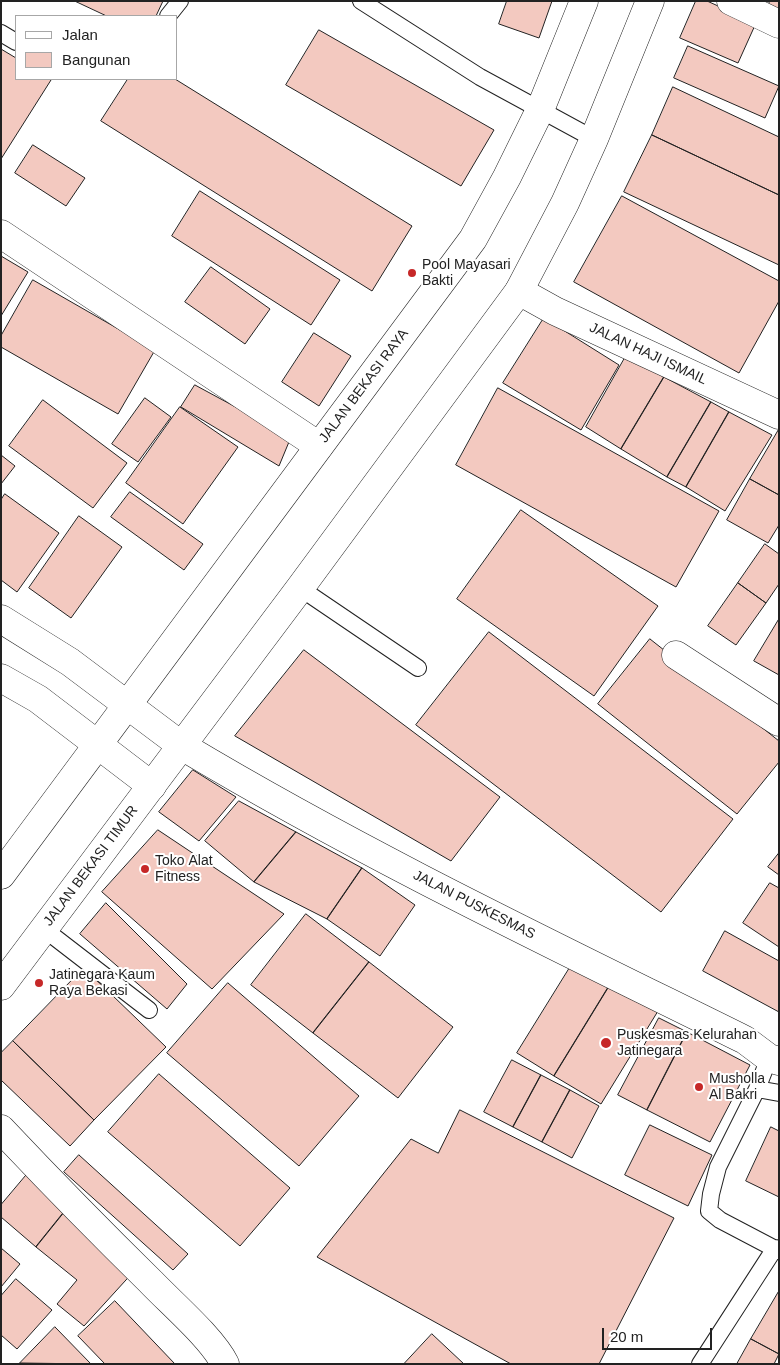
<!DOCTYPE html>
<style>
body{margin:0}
#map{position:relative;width:780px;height:1365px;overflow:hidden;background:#fff;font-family:Arial,sans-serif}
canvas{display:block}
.frame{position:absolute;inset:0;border:2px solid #222;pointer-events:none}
.legend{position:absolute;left:15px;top:15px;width:162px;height:65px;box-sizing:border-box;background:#fff;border:1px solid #a7a7a7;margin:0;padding:6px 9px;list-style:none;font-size:15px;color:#222}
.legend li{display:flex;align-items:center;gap:10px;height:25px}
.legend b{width:25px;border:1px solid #a7a7a7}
.scale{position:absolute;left:602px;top:1328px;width:110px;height:22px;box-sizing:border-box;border:2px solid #222;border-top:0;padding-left:6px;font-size:15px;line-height:18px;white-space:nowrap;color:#222;-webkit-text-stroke:4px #fff;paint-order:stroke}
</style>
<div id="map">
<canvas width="780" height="1365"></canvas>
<div class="frame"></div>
<ul class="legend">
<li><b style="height:6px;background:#fff"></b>Jalan</li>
<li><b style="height:14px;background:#f3c9c0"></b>Bangunan</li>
</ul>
<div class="scale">20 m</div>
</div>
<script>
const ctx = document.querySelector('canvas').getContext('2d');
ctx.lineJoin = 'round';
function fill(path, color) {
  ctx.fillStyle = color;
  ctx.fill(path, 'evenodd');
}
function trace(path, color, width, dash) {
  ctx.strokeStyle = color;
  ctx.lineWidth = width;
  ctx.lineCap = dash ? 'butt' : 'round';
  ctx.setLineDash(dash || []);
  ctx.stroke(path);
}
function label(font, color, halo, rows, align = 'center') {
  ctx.font = font + ' Arial,sans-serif';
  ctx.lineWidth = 4;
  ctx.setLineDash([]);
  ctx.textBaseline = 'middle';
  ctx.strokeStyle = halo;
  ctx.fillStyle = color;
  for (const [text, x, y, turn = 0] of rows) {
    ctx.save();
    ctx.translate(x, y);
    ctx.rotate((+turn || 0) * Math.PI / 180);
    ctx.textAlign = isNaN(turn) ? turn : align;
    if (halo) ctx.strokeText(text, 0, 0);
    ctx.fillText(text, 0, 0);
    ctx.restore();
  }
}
const building = new Path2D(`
 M75 1H163L156 16H107Z
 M507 1H552L539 38 499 24Z
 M696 1H707L756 23 738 63 680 38Z
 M770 1H779V21L765 15Z
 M319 30 494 130 461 186 286 85Z
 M688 46 779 86 765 118 674 78Z
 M1 49 16 58V79H49L51 80 1 159Z
 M128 79H175L412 226 372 291 101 121Z
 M673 87 779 137V195L652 135Z
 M652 135 779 195V265L624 192Z
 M33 145 85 178 66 206 15 173Z
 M200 191 340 280 311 325 172 236Z
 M622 196 779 281V301L739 373 574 282Z
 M1 256 28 272 1 316Z
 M211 267 270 309 245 344 185 302Z
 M33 280 155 350 118 414 1 347V336Z
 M544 318 619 365 581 430 503 383Z
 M314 333 351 356 319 406 282 382Z
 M626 356 664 377 621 449 586 427Z
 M664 377 711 402 667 477 621 449Z
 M195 385 291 437 279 466 181 407Z
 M498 388 719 511 676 587 456 465Z
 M145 398 171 417 138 462 112 444Z
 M43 400 127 463 93 508 9 446Z
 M711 402 729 412 686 487 667 477Z
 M180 407 238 447 183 524 126 483Z
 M729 412 772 435 725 511 686 487Z
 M779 429V495L750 479Z
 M1 455 15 466 1 484Z
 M750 479 779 495V525L768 543 727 520Z
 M130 492 203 544 184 570 111 517Z
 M5 494 59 533 17 592 1 580V500Z
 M521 510 658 606 594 696 457 599Z
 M79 516 122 547 71 618 29 588Z
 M765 544 779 554V584L766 603 738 583Z
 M738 583 766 603 736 645 708 626Z
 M779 619V675L754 661Z
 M489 632 733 819 661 912 416 725Z
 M650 639 779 741V762L737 814 598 704Z
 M304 650 500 797 451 861 235 736Z
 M193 770 236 797 199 841 159 812Z
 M239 801 296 832 254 882 205 841Z
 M158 830 284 914 212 989 102 892Z
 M296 832 362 868 327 919 254 882Z
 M779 853V875L768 867Z
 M362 868 415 905 380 956 327 919Z
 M770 883 779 888V947L743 923Z
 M106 903 187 984 167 1009 80 934Z
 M306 914 369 962 313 1033 251 985Z
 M725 931 779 961V1012L703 971Z
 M574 961 611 983 554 1076 517 1053Z
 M369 962 453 1027 398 1098 313 1033Z
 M84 968 166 1047 94 1120 13 1041Z
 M228 983 359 1096 299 1166 167 1053Z
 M611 983 658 1011 601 1104 554 1076Z
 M659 1018 687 1032 647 1110 618 1095Z
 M687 1032 750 1065 710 1142 647 1110Z
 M13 1041 94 1120 70 1146 1 1080V1053Z
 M512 1060 541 1075 513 1127 484 1112Z
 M159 1074 290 1188 240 1246 108 1132Z
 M541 1075 570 1090 542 1142 513 1127Z
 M570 1090 599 1106 572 1158 542 1142Z
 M460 1110 674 1218 599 1364H511L317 1257 411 1139 438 1153Z
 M650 1125 712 1155 688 1206 625 1175Z
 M771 1127 779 1131V1197L746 1181Z
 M79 1155 188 1254 173 1270 64 1172Z
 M29 1172 69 1206 36 1247 1 1217V1205Z
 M69 1206 136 1269 84 1326 57 1304 77 1280 36 1247Z
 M1 1248 20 1264 1 1287Z
 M16 1279 52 1310 17 1349 1 1335V1296Z
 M779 1291V1354L751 1339Z
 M115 1301 175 1364H105L78 1336Z
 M55 1327 91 1364 20 1363Z
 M432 1334 464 1364H404Z
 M751 1339 779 1354 774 1364H737Z`);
const lane = new Path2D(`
 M361 1 480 77 594 139
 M168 16 180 1
 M1 33 16 42
 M300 588 418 668
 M44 929 149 1010
 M769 1058 757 1089 718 1167 711 1194 709 1211 720 1220 779 1251
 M757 1089 779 1093
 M700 1364 775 1248`);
const street = new Path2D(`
 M731 1 779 24
 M1 234 319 446
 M519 291 555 311 779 415
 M676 655 779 722
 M182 746C364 855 555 946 745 1040L769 1058 779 1061
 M1 1129C50 1181 100 1232 151 1282 172 1304 212 1338 225 1364`);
const secondary = new Path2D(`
 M1 619 70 662 182 746
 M1 678 38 699 152 786`);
const primary = new Path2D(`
 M1 875 473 239 507 177 540 110 584 1
 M1 986 300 588 519 291 565 203 594 139 650 1`);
const markers = [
 [412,273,5,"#c62828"],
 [145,869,5,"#c62828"],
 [39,983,5,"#c62828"],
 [606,1043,6,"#c62828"],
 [699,1087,5,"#c62828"]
];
const poiNames = [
 ["Pool Mayasari",422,265],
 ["Bakti",422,281],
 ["Toko Alat",155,861],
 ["Fitness",155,877],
 ["Jatinegara Kaum",49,975],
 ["Raya Bekasi",49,991],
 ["Puskesmas Kelurahan",617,1035],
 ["Jatinegara",617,1051],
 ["Musholla",709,1079],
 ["Al Bakri",709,1095]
];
const streetNames = [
 ["JALAN HAJI ISMAIL",648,354,25],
 ["JALAN BEKASI RAYA",364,386,-53],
 ["JALAN BEKASI TIMUR",91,866,-53],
 ["JALAN PUSKESMAS",474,905,27]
];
fill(building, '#f3c9c0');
trace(building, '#222', 1);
trace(lane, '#222', 18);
trace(street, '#222', 29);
trace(secondary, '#222', 29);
trace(primary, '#222', 29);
trace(lane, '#fff', 16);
trace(street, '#fff', 28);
trace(secondary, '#fff', 28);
trace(primary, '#fff', 28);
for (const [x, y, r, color] of markers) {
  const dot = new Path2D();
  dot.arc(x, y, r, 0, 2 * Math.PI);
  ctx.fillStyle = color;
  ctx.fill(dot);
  trace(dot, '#fff', 2);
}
label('14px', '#222', '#fff', poiNames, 'left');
label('14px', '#222', '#fff', streetNames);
</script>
